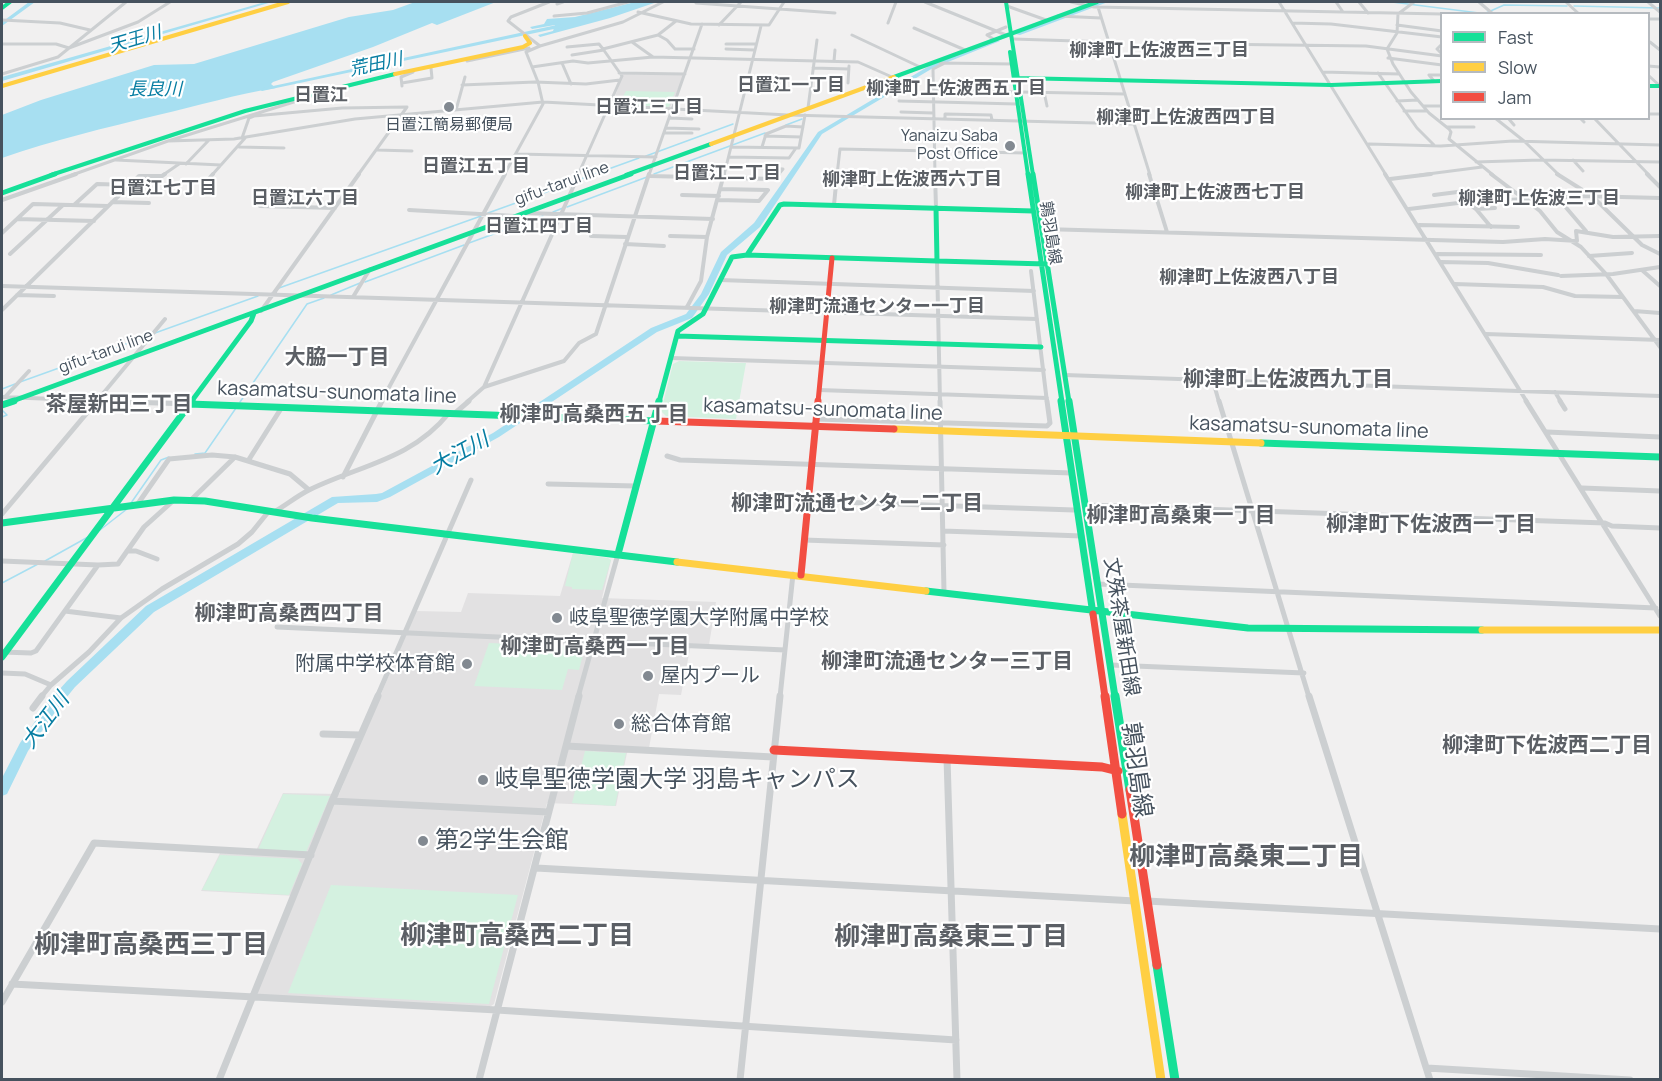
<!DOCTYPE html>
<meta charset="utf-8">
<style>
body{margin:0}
#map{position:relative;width:1662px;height:1081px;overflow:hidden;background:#f1f0f0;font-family:Manrope,sans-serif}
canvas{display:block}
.frame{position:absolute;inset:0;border:3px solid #46525e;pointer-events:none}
.legend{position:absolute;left:1440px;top:12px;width:210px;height:108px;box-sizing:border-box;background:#fff;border:2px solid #b5babf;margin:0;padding:8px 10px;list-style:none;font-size:18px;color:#46525e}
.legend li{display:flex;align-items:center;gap:12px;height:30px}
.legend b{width:30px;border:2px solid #b5babf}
</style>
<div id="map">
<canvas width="1662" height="1081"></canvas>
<div class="frame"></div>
<ul class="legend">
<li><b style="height:8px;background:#16e098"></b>Fast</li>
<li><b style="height:8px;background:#ffcf43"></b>Slow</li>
<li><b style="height:8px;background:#f24e42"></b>Jam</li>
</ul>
</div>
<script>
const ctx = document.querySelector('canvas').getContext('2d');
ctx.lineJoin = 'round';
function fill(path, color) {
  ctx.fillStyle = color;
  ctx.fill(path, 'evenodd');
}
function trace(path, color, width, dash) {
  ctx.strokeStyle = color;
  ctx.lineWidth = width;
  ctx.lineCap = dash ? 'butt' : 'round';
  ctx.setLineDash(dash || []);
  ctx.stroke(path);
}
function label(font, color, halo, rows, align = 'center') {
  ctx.font = font + ' Manrope,"Noto Sans JP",sans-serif';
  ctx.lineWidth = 4.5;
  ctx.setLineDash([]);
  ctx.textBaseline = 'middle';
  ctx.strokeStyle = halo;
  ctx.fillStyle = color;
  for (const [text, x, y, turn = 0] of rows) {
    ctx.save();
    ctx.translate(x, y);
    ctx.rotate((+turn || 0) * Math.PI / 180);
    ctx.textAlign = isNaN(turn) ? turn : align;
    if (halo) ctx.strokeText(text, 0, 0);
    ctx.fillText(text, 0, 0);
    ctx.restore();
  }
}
const education = new Path2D(`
 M623 74 684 75 670 108 612 105Z
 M573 553 611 560 602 598 716 602 709 645 691 644 681 695 659 694 649 748H628L616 806 547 803 494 1004 488 1008 258 997V991L296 896 201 891 220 853 254 855 283 793 339 794 416 611 461 612 468 593 560 596Z`);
const green = new Path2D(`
 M626 91 675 92 669 107 628 105 622 98Z
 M679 361 746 363 736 419 666 416 661 411 673 364Z
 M573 553 608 558 611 560 602 590 572 589V587L565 586Z
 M489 643 585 647 579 670 568 669 562 690 474 686Z
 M585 751 626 753 615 806 572 803Z
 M283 794 330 796 306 852 258 850Z
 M220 855 298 859 302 864 289 895 202 890Z
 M331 885 518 895 489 1004 288 993Z`);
const water = new Path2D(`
 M415 2H496L437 25 432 23 373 47 273 82 271 84 276 88C236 94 198 106 158 115 105 128 53 140 2 158V115L41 100 154 65 194 64 349 17 393 10Z
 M635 2H657L610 18 540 37 538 35 553 31 555 25 532 29 530 27 544 24 547 19 575 17Z`);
const stream = new Path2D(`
 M1392 2 1479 13H1486L1504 5 1567 6
 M1574 6 1660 8
 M786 125 802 119
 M646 156 733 124
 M654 174 765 133
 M578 180 639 158
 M567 207 647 177
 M553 212 563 208
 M488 213 574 182
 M469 243 543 216
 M365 282 464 245
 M279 288 481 216
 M331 295 360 283
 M155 333 258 296
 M20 382 148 336
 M2 389 15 384
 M240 402 307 304 324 298
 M2 410 7 415 2 417
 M195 454 205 453 236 408
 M131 503 161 460 169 457
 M100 530 127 509
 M45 561 88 537
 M2 583 38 564`);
const river = new Path2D(`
 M29 2H35L2 26V22Z
 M265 2H272L2 81V77Z
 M1101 2H1108L1020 35 1015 34Z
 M566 23 569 25 568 26 262 91 259 89Z
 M995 40 1000 41 933 68 822 134 760 227 727 255 709 294 692 318 657 332 499 437 390 497 377 502 338 503 154 612 75 687 58 708 28 751 7 794 2 796V778L20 743 50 700 67 681 146 606 332 497 376 494 382 493 493 433 651 328 686 314 701 294 721 252 754 223 818 132 929 66Z`);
const streetFar3 = new Path2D(`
 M698 2 696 3 835 13
 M925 2 1006 35
 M1071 2 1094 7 1442 14
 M1279 2 1386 175
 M1336 2 1343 12
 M1359 2 1368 13
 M1414 2 1398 14 1397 33 1387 49 1393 64 1411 92 1429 113 1449 129 1451 132 1449 139 1493 175
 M1479 2 1493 14
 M1566 2 1579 14
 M1648 2 1660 12
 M557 4 563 2
 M1007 6 1046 20
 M1098 7 1150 175
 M638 12 691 24 769 25 784 2
 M554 16 587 13 628 2
 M1058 16 1101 18
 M1648 19H1660
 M2 20 60 23 90 30
 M888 23 896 2
 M1292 23 1331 24 1442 37
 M719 25 741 2
 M1397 25 1442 31
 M914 28 965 50
 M658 35 667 40 675 49H694
 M852 35 920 67
 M1013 39 1108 42
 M995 40 987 35 1006 27
 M632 42 653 57
 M1650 42 1660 50
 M2 44H56L69 48 138 22 170 2
 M726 44H756
 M1206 44 1366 46 1442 56
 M1442 44 1437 49 1442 54
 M540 46 623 22 663 2
 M567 47 599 44 603 49
 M726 49 754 50
 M572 55 604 50
 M1388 58 1442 65
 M467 61 529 48
 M834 61 835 50
 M562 63 571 84
 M940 63 1012 64
 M1648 66 1660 67
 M532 67 573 61 588 63 653 57 858 62 892 77
 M813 68 849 69
 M1323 72 1399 74
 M619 73 685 74
 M1378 73 1417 128 1434 145
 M2 74 58 57 126 2
 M1648 75 1660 86
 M1434 81 1429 75H1440
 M402 83 432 78 431 68
 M848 83 849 66
 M462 85 535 82 586 84 620 80
 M402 86 401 77 413 72
 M933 90 1016 92
 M1021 92 1125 94
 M1044 92 1047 106
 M899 101 1017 104
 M1397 101 1418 100
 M1424 106H1442
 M808 108 817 40
 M456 110 465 77
 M1404 111H1427
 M901 112 933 113
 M1648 114H1660
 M670 118 692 119
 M1495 118 1524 141 1559 175
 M1508 118 1514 125
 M1580 118 1584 122
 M1594 118 1649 175
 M945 119V114L991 115 992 120
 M1448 127H1474
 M666 128 699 129
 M665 133H692
 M765 136 801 137
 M242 138 249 118 254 116 342 108 407 107 358 175
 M168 141 234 139 355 119 543 102 788 115 1134 124
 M1369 144 1441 146 1513 141 1660 145
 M239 147 284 148
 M731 147 799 148 805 115
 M762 147 766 134 786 126 803 127
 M377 150 412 151
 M516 154 656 157
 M729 157 789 158 796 148
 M116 160 221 165
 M1573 160 1583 171
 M1476 162 1540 160 1660 162
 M186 164 209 140
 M726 167 783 169 778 175
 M72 175 168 141 326 92
 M163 175 179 164
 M212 175 246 137
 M504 175 543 104 538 82 526 52 540 46 508 21 511 17 549 2
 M578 175 622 76 603 49 658 35 676 21
 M649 175 702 24
 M724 175 761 26
 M837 175 840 149 1025 153
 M935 175 933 69 943 64
 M1420 175 1482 167`);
const streetFar2 = new Path2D(`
 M935 174 936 208
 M1149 174 1167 232
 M1385 174 1527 402
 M1491 174 1540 211 1557 232 1581 247 1606 274 1660 347
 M1557 174 1592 196 1642 245 1660 254
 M1647 174 1660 187
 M650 176 775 179 779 174
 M1390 179 1431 174
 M206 182 213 174
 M835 183 935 186
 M682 195 719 196
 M1434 195 1473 190
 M1557 197 1586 231
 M2 200 76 174
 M718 200 759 201 768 190 720 189
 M1488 201 1584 196 1660 198
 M112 202 149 203
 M74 205 97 184 130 185
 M834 205 837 174
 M260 206 335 208
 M1409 209 1466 202 1476 209 1491 227
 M1476 209 1495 208
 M409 210 515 216
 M526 213 713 219
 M17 219 94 221
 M1419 225 1518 227
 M1043 229 1503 242 1545 239 1577 241 1576 231 1613 237 1660 236
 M2 233 33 204 108 206
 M591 236 627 237
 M670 236 707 237
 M625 244 664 246
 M10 254 63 205
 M1437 254 1541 255
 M1589 256 1632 253
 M937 261 940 402
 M1441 262 1488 263 1558 275
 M1031 271 1047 402
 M1643 271 1660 286
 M1561 276 1613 274 1660 267
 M720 280 1034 291
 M1455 284 1543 287 1575 296 1623 297
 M2 286 1037 319
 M17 295 54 296
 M353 297 370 269
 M687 307 701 281 707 237 724 174
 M2 310 139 176H162L165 174
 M261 311 359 174
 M1634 311 1660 313
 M1486 334 1660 340
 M671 358 1044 370
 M1065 375 1660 396
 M1213 381 1219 402
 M484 387 579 174
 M819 390 1047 398
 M1555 392 1561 402
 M2 397 136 402
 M5 397 29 371
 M96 402 165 319
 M381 402 505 174
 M467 402 484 387 564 361 579 343 596 334 649 174`);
const streetFar1 = new Path2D(`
 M96 401 189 404
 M940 401 944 592
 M1219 401 1309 697
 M1526 401 1660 616
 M1560 401 1565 409
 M454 414 469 401
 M816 419 1047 426 1050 423 1047 401
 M1547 432 1660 437
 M667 456 680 460 1072 473
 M248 461 282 407
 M343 477 382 401
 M548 484 636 486
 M1582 488 1660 491
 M191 500 235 457
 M808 501 1074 510
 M137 505 169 459 212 455 235 457 290 474 309 490
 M1085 505 1605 523 1612 526 1660 528
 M274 512C286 505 297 496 309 490 360 465 411 460 449 413
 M2 514 97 401
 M943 531 1082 536
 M804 540 944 545
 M127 551H136L157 559
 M2 561 98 565
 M1098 584 1656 608
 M65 611 121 618
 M277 627 785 650
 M3 652 31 653 36 651 98 565 118 564 144 527 174 500
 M1111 665 1304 673
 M2 673 25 674 51 685
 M41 697 51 685 89 652 121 618 162 589 238 544 252 532 269 511
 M377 697 471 480
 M578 697 618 554
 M780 697 793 574`);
const street = new Path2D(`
 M1309 696 1430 1080
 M33 708 42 696
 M323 734 360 735
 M566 746 773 757
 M947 758 957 1080
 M332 801 548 812
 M536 868 1135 901
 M1147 901 1660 929
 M12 984 497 1010 956 1040
 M2 1002 94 843 311 855
 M1427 1068 1630 1080
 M219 1080 332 801 378 696
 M479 1080C513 952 545 824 579 696
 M740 1080 780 696`);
const fastFar3 = new Path2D(`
 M1006 2 1033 175
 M2 8 10 2
 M1010 52 1028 175
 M894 77 1097 2
 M1017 78 1331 85 1442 81
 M1648 86H1660
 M51 175 245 111 395 74
 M626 175 711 144`);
const fastFar2 = new Path2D(`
 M1028 174 1062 402
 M1033 174 1069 402
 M2 193 55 174
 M936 208 937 261 1046 264
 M747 255 780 205 784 204 1033 211
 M677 336 1041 347
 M10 402 631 174
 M191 402 251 321 254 313
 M659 402 678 331 703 314 732 257 747 255 937 261`);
const fastFar1 = new Path2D(`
 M1061 401 1093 614
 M1069 401 1115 697
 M189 404 656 421
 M2 405 14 401
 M1261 443 1660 457
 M2 523 174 500 205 501 312 518 677 562
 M618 554 659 401
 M926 591 1248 628 1482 630
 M2 657 192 401`);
const fast = new Path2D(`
 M1115 696 1130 790
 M1157 965 1175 1080`);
const slowFar2 = new Path2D(`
 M395 74 523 47 530 43 525 36
 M2 86 288 2
 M711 144 894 77`);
const slowFar1 = new Path2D(`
 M894 429 1261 443
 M677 562 926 591
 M1482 630H1660`);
const slow = new Path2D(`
 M1122 814 1161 1080`);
const jamFar2 = new Path2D(`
 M818 402 832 258`);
const jamFar1 = new Path2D(`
 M656 421 894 429
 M801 575 818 401
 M1093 614 1105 697`);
const jam = new Path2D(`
 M1105 696 1122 814
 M774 750 1102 767 1118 771
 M1130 790 1157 965`);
const markers = [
 [449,107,6,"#828991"],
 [1010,146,6,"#828991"],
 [557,618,6,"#828991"],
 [467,664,6,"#828991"],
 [648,676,6,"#828991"],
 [619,724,6,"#828991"],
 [483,780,6,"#828991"],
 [423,841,6,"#828991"]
];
const farPoinames = [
 ["日置江簡易郵便局",449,126],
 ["Yanaizu Saba",998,137,"right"],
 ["Post Office",998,155,"right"]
];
const farStreetnames = [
 ["gifu-tarui line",562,184,-20],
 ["鶉羽島線",1050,233,81],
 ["gifu-tarui line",106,352,-20]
];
const farWaternames = [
 ["天王川",135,40,-16],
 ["荒田川",376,65,-12],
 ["長良川",155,90]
];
const farNeighbourhoodnames = [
 ["柳津町上佐波西三丁目",1159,51],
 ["日置江一丁目",791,86],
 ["柳津町上佐波西五丁目",956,89],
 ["日置江三丁目",649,108],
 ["柳津町上佐波西四丁目",1186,118],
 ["日置江五丁目",476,167],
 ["日置江二丁目",727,174],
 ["柳津町上佐波西六丁目",912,180],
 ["日置江七丁目",163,189],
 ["柳津町上佐波西七丁目",1215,193],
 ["日置江六丁目",305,199],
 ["柳津町上佐波三丁目",1539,199],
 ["日置江四丁目",539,227],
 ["柳津町上佐波西八丁目",1249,278],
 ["柳津町流通センター一丁目",877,307]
];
const farQuarternames = [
 ["日置江",321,96]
];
const streetNames = [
 ["kasamatsu-sunomata line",337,393,2],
 ["kasamatsu-sunomata line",823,410,2],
 ["kasamatsu-sunomata line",1309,428,2],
 ["文殊茶屋新田線",1121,627,81]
];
const poiNames = [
 ["岐阜聖徳学園大学附属中学校",569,618],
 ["附属中学校体育館",455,664,"right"],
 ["屋内プール",660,676],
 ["総合体育館",631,724]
];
const neighbourhoodNames = [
 ["大脇一丁目",337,358],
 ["柳津町上佐波西九丁目",1288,380],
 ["茶屋新田三丁目",119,405],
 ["柳津町高桑西五丁目",594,415],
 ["柳津町流通センター二丁目",857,504],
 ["柳津町高桑東一丁目",1181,516],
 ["柳津町下佐波西一丁目",1431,525],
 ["柳津町高桑西四丁目",289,614],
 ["柳津町高桑西一丁目",595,647],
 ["柳津町流通センター三丁目",947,662],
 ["柳津町下佐波西二丁目",1547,746]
];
const waterNames = [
 ["大江川",460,454,-29],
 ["大江川",46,721,-53]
];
const nearStreetnames = [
 ["鶉羽島線",1136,770,82]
];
const nearPoinames = [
 ["岐阜聖徳学園大学 羽島キャンパス",495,780],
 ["第2学生会館",435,841]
];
const nearNeighbourhoodnames = [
 ["柳津町高桑東二丁目",1246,858],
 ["柳津町高桑西二丁目",517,937],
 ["柳津町高桑東三丁目",951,938],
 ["柳津町高桑西三丁目",151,946]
];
fill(education, '#e2e1e2');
fill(green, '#d4f1e0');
fill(water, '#a7dff1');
trace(stream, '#a7dff1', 1.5);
fill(river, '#a7dff1');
trace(streetFar3, '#cccfd1', 3);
trace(streetFar2, '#cccfd1', 4);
trace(streetFar1, '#cccfd1', 5);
trace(street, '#cccfd1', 7);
trace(fastFar3, '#16e098', 4);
trace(fastFar2, '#16e098', 5);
trace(fastFar1, '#16e098', 7);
trace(fast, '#16e098', 9);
trace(slowFar2, '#ffcf43', 4);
trace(slowFar1, '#ffcf43', 7);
trace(slow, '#ffcf43', 9);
trace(jamFar2, '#f24e42', 5);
trace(jamFar1, '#f24e42', 7);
trace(jam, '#f24e42', 9);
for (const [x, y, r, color] of markers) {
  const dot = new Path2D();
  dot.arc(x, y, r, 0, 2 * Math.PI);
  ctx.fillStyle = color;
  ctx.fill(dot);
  trace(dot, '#fff', 2);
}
label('16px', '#46525e', '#fff', farPoinames);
label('16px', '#46525e', '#fff', farStreetnames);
label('italic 18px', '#067da2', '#fff', farWaternames);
label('bold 18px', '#5b5f65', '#fff', farNeighbourhoodnames);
label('bold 18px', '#5b5f65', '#fff', farQuarternames);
label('20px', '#46525e', '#fff', streetNames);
label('20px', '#46525e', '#fff', poiNames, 'left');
label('bold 21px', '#5b5f65', '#fff', neighbourhoodNames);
label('italic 21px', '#067da2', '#fff', waterNames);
label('24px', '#46525e', '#fff', nearStreetnames);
label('24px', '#46525e', '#fff', nearPoinames, 'left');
label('bold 26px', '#5b5f65', '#fff', nearNeighbourhoodnames);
</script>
